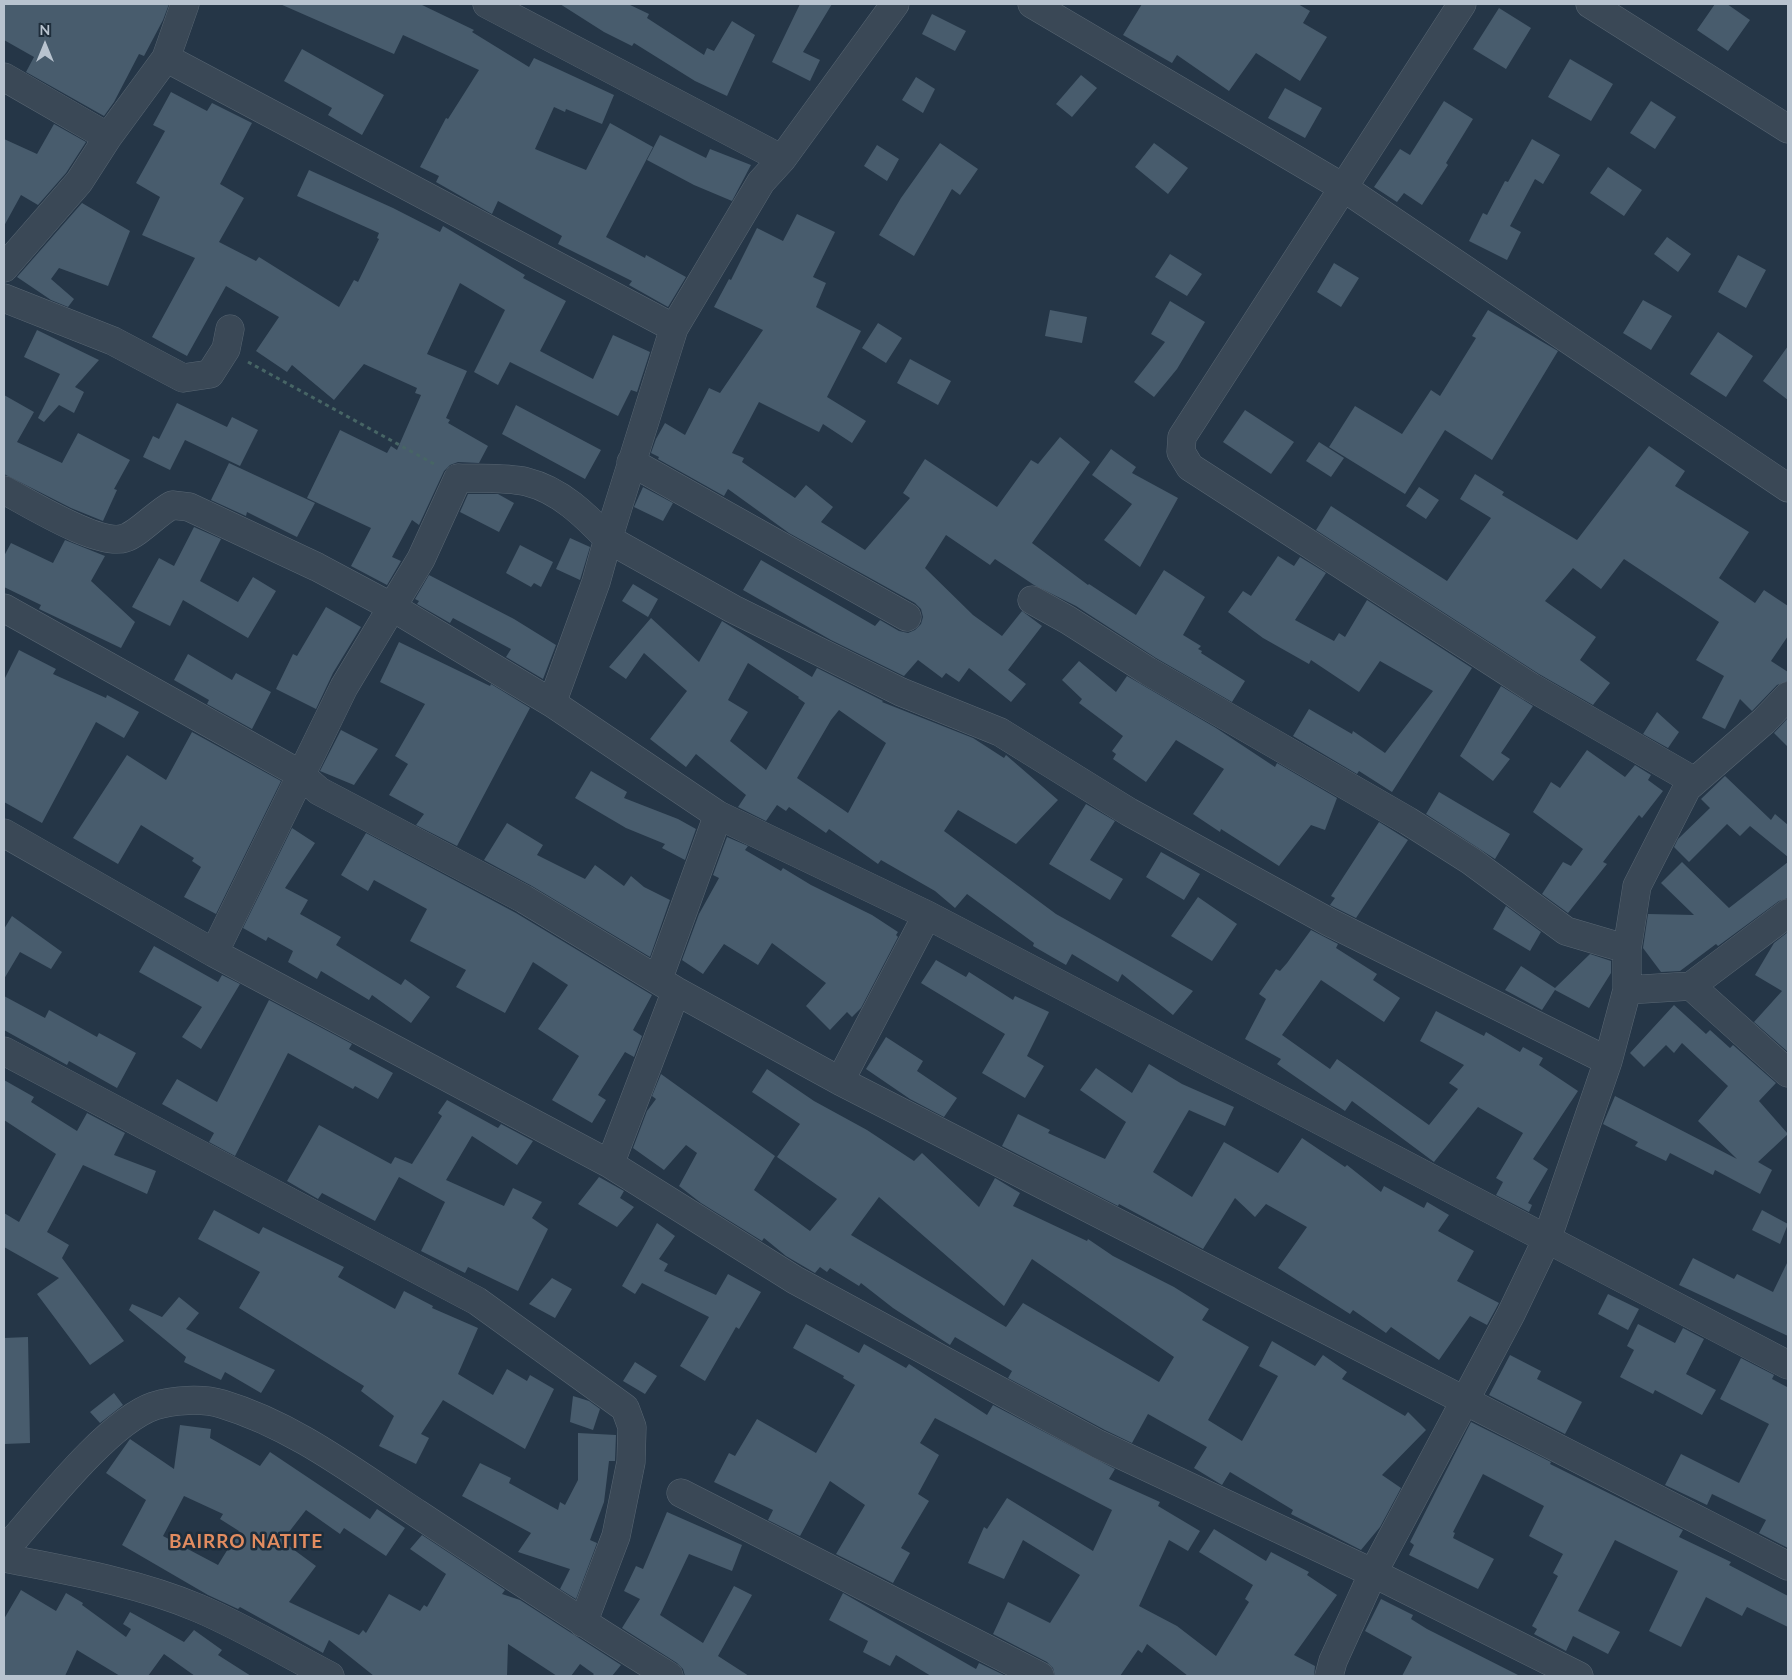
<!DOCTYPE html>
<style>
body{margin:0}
#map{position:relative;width:1792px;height:1680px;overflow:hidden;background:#253647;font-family:Lato,sans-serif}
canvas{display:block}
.frame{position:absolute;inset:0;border:5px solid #b8c3cf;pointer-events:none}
.north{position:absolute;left:20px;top:20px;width:50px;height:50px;-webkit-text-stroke:4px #1e2d3b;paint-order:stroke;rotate:0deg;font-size:14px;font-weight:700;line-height:20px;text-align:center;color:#b8c3cf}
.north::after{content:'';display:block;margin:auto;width:18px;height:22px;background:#b8c3cf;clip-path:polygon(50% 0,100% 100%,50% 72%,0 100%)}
</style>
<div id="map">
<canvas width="1792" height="1680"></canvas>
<div class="frame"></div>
<div class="north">N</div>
</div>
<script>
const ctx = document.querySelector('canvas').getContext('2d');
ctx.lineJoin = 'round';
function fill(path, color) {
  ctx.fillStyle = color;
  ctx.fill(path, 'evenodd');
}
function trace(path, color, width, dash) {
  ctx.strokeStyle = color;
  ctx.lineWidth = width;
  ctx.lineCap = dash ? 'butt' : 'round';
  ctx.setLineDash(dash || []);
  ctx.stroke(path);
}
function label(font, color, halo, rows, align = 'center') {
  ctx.font = font + ' Lato,sans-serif';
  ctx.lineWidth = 5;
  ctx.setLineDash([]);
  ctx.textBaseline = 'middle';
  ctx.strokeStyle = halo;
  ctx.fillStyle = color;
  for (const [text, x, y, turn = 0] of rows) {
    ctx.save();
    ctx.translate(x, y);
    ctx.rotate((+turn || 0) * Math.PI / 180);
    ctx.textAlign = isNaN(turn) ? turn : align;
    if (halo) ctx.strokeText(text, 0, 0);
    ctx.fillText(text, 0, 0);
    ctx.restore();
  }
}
const building = new Path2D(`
 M4 4H169L163 20 144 56 139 54 114 102 104 116 26 72 34 57 4 40Z
 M280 4H420L474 30 472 32 529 67 534 58 614 95 602 124 566 109 565 112 554 107 535 149 586 170 610 123 653 147 606 237 645 258 646 255 686 277 668 307 629 285 632 281 558 244 562 236 498 201 492 214 436 182 439 176 420 167 446 118 448 119 479 70 403 35 394 54Z
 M560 4H628L649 14 647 18 704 55 707 48 714 51 732 21 755 35 727 96 695 81 634 43 632 46 604 32Z
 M800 4H832L803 52 820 60 810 81 772 62Z
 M1142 4H1298L1310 11 1303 23 1327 37 1300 81 1256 53 1229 91 1177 55 1172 63 1123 35Z
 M1715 4H1727L1750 20 1728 51 1697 30Z
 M1499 8 1531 28 1506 69 1473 49Z
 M932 14 966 31 955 51 922 34Z
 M302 49 384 95 362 135 328 115 332 108 284 81Z
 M1570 59 1613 84 1591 121 1548 97Z
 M1081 75 1097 88 1072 117 1056 104Z
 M916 77 935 89 923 113 902 100Z
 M1285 88 1322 108 1305 138 1268 118Z
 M171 92 207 111 212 103 252 123 220 184 244 198 219 242 256 261 259 257 339 307 354 280 358 282 379 239 377 238 379 233 297 196 309 170 393 208 440 232 443 226 525 275 523 278 566 301 540 351 593 379 613 335 650 352 637 392 631 390 618 416 510 362 498 385 474 372 505 310 460 283 427 354 467 371 446 418 450 420 448 423 488 446 479 463 458 462 450 465 444 471 419 525 412 520 392 557 401 561 387 585 351 566 371 528 307 498 340 430 387 453 391 446 397 450 421 395 415 393 417 388 364 364 334 400 292 365 287 372 256 351 279 317 226 286 187 356 152 337 195 258 142 235 160 197 136 183 165 131 153 125Z
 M1444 101 1473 119 1446 163 1448 165 1422 205 1404 193 1397 202 1374 187 1400 149 1410 155Z
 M1651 101 1676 117 1655 149 1630 133Z
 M54 124 86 142 66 173 38 205 21 195 4 226V139L37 154Z
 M660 135 706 158 710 149 751 165 732 201 694 185 647 160Z
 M1532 139 1560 155 1543 184 1535 179 1510 226 1521 232 1507 260 1469 241 1483 213 1487 215 1505 181 1508 182Z
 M940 143 978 169 960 195 952 189 914 256 879 235 901 198Z
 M1154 143 1188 168 1168 194 1135 167Z
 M877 145 899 159 887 181 864 166Z
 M1608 167 1642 190 1624 216 1590 193Z
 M82 203 130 231 108 286 59 268 51 279 74 299 68 307 51 300 17 277Z
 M797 214 835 232 813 277 826 283 816 307 861 331 827 397 866 421 852 443 823 424 819 432 759 402 732 453 744 458 742 462 795 498 806 485 833 507 821 522 865 550 910 498 903 493 925 459 997 507 1031 460 1038 464 1060 437 1090 462 1032 543 1088 585 1089 584 1136 615 1164 570 1205 597 1183 635 1201 646 1198 649 1202 651 1201 653 1245 681 1232 702 1156 658 1076 606 1034 585 995 559 990 565 946 535 925 568 973 615 1002 636 1022 611 1042 626 1008 670 1026 684 1011 702 969 668 959 682 946 673 942 678 918 660 904 676 831 640 743 590 761 560 875 626 880 620 899 631 908 633 915 630 921 624 923 617 921 609 915 603 789 533 728 489 724 496 658 459 659 457 651 453 656 439 665 423 685 435 709 388 720 393 763 330 714 307 729 279 731 280 757 228 783 241Z
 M1667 237 1691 254 1678 272 1654 254Z
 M1170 254 1202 274 1187 296 1155 277Z
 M1738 255 1766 270 1746 308 1718 292Z
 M1334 263 1359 278 1341 307 1317 292Z
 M1643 300 1672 316 1651 350 1623 333Z
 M1170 301 1205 322 1177 369 1154 397 1134 382 1165 342 1151 334Z
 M1050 310 1087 317 1082 343 1045 336Z
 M1488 310 1558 351 1492 460 1445 430 1405 494 1329 447 1355 406 1402 434 1431 390 1440 396 1476 338 1472 336Z
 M878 323 902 338 886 363 862 348Z
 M37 330 99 360 75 387 84 392 74 413 59 405 44 422 38 418 60 374 24 357Z
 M1718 332 1753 356 1726 397 1690 374Z
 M1788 346V400L1763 381Z
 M910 359 951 381 938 405 897 383Z
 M4 395 34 412 17 442 62 463 78 433 130 460 114 489 117 490 103 521 71 508 4 474Z
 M177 403 227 427 232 417 258 430 240 466 185 440 170 470 143 457 153 436 159 439Z
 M516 405 601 450 585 479 502 434Z
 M1245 410 1294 442 1271 474 1223 442Z
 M1319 442 1344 458 1331 477 1306 461Z
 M1649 446 1685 471 1675 486 1749 532 1719 578 1755 603 1764 590 1788 606V636L1771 661 1788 672V681L1777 685 1752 711 1740 699 1725 729 1702 718 1724 676 1696 660 1719 622 1624 559 1601 589 1573 568 1545 601 1596 637 1580 660 1610 683 1593 705 1539 674 1316 530 1331 506 1447 581 1491 518 1460 499 1475 474 1504 492 1502 495 1577 540Z
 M1111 449 1136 467 1132 473 1178 498 1140 567 1104 540 1132 504 1092 475Z
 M229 463 315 503 297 537 247 512 246 516 211 500Z
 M643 487 673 503 663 521 634 507Z
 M1419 487 1439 500 1426 519 1406 506Z
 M468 494H498L514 503 499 532 460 512Z
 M194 527 221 539 200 581 238 602 253 577 276 591 248 638 183 600 170 626 132 607 159 558 174 566Z
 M570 538 590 547 580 580 556 569Z
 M65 540 105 556 91 581 135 622 121 648 39 609 41 605 4 587V556L11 543 53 563Z
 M520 545 553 562 541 587 534 583 531 587 506 573Z
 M1278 556 1294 566 1300 557 1326 573 1295 620 1334 641 1339 633 1345 637 1367 600 1472 668 1392 792 1359 771 1357 774 1293 736 1309 709 1352 734 1353 731 1385 753 1433 691 1380 661 1359 692 1311 660 1309 664 1263 638 1228 612 1243 591 1251 596Z
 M429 575 514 619 556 645 543 679 506 657 511 649 453 618 450 623 417 604 419 601 415 599Z
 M633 584 658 599 648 617 622 601Z
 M326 607 361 627 333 673 316 709 276 689 293 654 297 656Z
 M651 618 699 662 722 621 812 677 817 668 883 701 882 702 973 738 1004 758 1006 755 1058 800 1016 844 958 810 944 831 1056 914 1193 991 1173 1015 1122 974 1118 982 1072 954 1066 965 1033 946 1034 943 967 894 955 908 935 891 881 860 878 864 829 829 826 833 789 807 786 811 777 805 766 821 738 807 746 795 696 754 686 767 650 739 687 691 644 653 626 679 609 667ZM748 663 799 697 798 698 805 703 766 770 730 741 748 712 728 700ZM839 710 886 743 848 813 797 778 831 720Z
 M399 642 490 686 491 684 530 708 457 846 416 825 424 814 389 795 408 764 395 756 425 704 380 682Z
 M19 650 56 669 53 674 106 698 107 695 139 712 124 738 96 722 42 823 4 802V680Z
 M188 654 232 680 236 673 271 692 252 729 207 704 209 700 174 680Z
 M1079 661 1116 692 1127 676 1216 728 1275 767 1277 763 1337 798 1325 830 1311 825 1279 866 1221 829 1220 832 1193 814 1224 769 1176 740 1146 782 1113 759 1116 754 1112 751 1123 736 1079 703 1082 699 1062 680Z
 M1501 686 1533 706 1501 753 1510 759 1493 781 1460 756Z
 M1657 712 1679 732 1668 748 1643 734Z
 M1788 718V747L1774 733Z
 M341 730 378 749 354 785 320 771Z
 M192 732 281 781 216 914 184 897 201 867 192 861 194 858 141 825 118 864 73 838 127 755 166 780Z
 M1587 750 1625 777 1635 765 1651 775 1648 780 1663 791 1642 818 1639 815 1603 862 1607 864 1568 913 1542 894 1563 862 1571 866 1583 849 1533 812 1551 782 1560 788Z
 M591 771 627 792 624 798 678 819 696 829 685 860 662 848 665 844 626 828 575 798Z
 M1725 776 1771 820 1775 814 1788 825V857L1750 826 1740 836 1727 824 1689 862 1674 847 1678 839 1710 808 1701 799Z
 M1439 792 1510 834 1495 859 1426 814Z
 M1086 804 1115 821 1090 860 1123 879 1110 900 1049 864Z
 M1379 822 1408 840 1356 918 1330 905 1335 898 1331 896Z
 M507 823 543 845 537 855 585 879 595 865 624 886 631 876 644 887 670 900 650 957 532 886 484 860Z
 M292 828 315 843 285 888 308 900 300 914 341 937 336 945 401 985 405 979 430 997 411 1023 372 995 369 1000 321 971 317 979 288 962 293 951 268 937 266 941 243 928Z
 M366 833 516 913 652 995 633 1030 642 1036 634 1057 625 1052 598 1095 606 1100 592 1123 552 1100 579 1056 538 1029 568 985 533 962 505 1013 456 987 466 970 410 941 427 909 374 880 368 891 341 875Z
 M727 837 748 846 745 850 781 871 783 868 811 885 872 915 898 932 896 935 898 937 861 1008 852 1017 847 1012 830 1030 806 1006 826 983 772 943 758 965 724 944 703 974 682 960 699 914 719 878 713 875Z
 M1161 852 1200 874 1184 900 1146 877Z
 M1682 862 1729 908 1788 862V898L1779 901 1718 946 1716 944 1680 971 1661 972 1643 948 1648 914 1694 915 1661 883Z
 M1198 897 1237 924 1212 961 1171 936Z
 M1506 906 1541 932 1530 951 1493 929Z
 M12 916 62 952 51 969 20 952 4 979V929Z
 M1311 930 1338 944 1336 948 1377 974 1373 980 1400 998 1384 1022 1321 980 1282 1035 1330 1069 1337 1059 1429 1125 1458 1089 1449 1083 1464 1065 1420 1041 1436 1011 1484 1036 1486 1032 1520 1052 1523 1047 1543 1058 1539 1065 1578 1091 1533 1159 1548 1169 1528 1203 1532 1205 1529 1212 1496 1195 1503 1182 1496 1178 1523 1133 1478 1107 1434 1162 1352 1101 1345 1111 1277 1064 1281 1059 1245 1039 1266 999 1259 994 1276 969 1280 971 1287 963Z
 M1788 932V1052L1754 1022 1782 991 1755 975 1774 943Z
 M154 946 218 982 222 975 240 984 201 1049 182 1037 202 1007 139 972Z
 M1590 954 1611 961V973L1589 1008 1555 990 1542 1010 1505 990 1521 966 1555 988Z
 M936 960 966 977 969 972 1013 1000 1015 996 1049 1012 1027 1056 1044 1066 1025 1098 982 1073 1005 1034 921 983Z
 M4 996 45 1018 49 1010 97 1037 99 1033 136 1053 117 1088 69 1061 67 1065 4 1030Z
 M269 1000 352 1044 349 1049 393 1073 378 1099 355 1086 353 1089 288 1053 235 1156 209 1142 214 1133 162 1104 177 1079 217 1102Z
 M1674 1005 1706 1034 1710 1030 1730 1048 1733 1045 1776 1083 1759 1101 1788 1134 1758 1162 1772 1170 1760 1194 1715 1170 1713 1175 1670 1153 1666 1161 1635 1146 1638 1142 1603 1124 1615 1096 1737 1159 1698 1121 1728 1086 1682 1043 1674 1053 1666 1045 1644 1067 1630 1053Z
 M886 1037 923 1061 917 1071 957 1098 944 1117 910 1099 866 1069Z
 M1149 1064 1182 1084 1234 1107 1225 1126 1189 1110 1153 1172 1192 1197 1224 1142 1278 1173 1302 1138 1345 1167 1347 1165 1381 1192 1384 1186 1424 1208 1427 1202 1449 1215 1438 1231 1474 1251 1457 1281 1499 1303 1487 1325 1470 1316 1439 1360 1391 1327 1386 1333 1353 1310 1350 1314 1278 1268 1307 1227 1266 1204 1255 1217 1235 1198 1203 1249 1119 1204 1118 1206 1002 1146 1018 1114 1050 1130 1048 1133 1105 1159 1126 1122 1080 1090 1096 1068 1132 1093Z
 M767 1069 814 1101 867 1130 914 1161 922 1153 979 1207 995 1178 1020 1193 1013 1206 1087 1241 1088 1239 1113 1256 1174 1287 1209 1309 1202 1320 1249 1347 1208 1420 1242 1441 1278 1376 1259 1366 1272 1341 1315 1366 1323 1355 1347 1372 1342 1379 1405 1416 1408 1412 1426 1430 1382 1475 1401 1488 1380 1527 1361 1550 1291 1514 1293 1510 1230 1472 1222 1485 1194 1468 1207 1447 1148 1414 1132 1443 1105 1430 1008 1378 1012 1371 955 1337 950 1345 893 1308 861 1283 859 1286 830 1268 827 1272 820 1267 815 1273 786 1256 764 1238 762 1241 701 1203 679 1186 697 1153 686 1145 664 1170 633 1148 647 1111 656 1099 652 1096 661 1074 775 1156 754 1190 810 1231 837 1199 777 1157 800 1124 752 1092ZM879 1197 1004 1306 1032 1259 1174 1357 1159 1382 1023 1303 1006 1327 851 1235Z
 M4 1080 34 1097 31 1102 77 1131 87 1113 125 1133 114 1155 156 1171 147 1194 83 1165 47 1232 69 1245 62 1258 124 1341 90 1365 37 1294 59 1278 4 1247V1213L19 1222 56 1154 4 1120Z
 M447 1100 498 1128 501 1124 533 1141 517 1165 472 1136 446 1180 504 1206 513 1188 542 1202 532 1218 548 1229 518 1291 468 1267 465 1273 421 1251 445 1202 399 1177 375 1221 322 1193 318 1199 287 1181 319 1125 391 1164 395 1157 412 1164 442 1116 438 1113Z
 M599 1177 624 1191 620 1198 634 1207 617 1227 578 1204Z
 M214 1210 259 1234 263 1227 344 1267 338 1277 395 1309 404 1291 433 1306 432 1308 478 1328 458 1374 493 1395 507 1369 527 1381 530 1375 554 1389 525 1449 443 1400 421 1434 429 1438 416 1464 379 1446 394 1416 361 1391 364 1386 239 1308 260 1272 198 1239Z
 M1762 1210 1788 1224 1780 1244 1752 1230Z
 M657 1223 675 1236 659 1259 668 1264 664 1271 716 1295 728 1274 761 1292 739 1329 736 1327 705 1381 680 1366 709 1317 642 1283 635 1294 622 1286Z
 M1693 1258 1734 1279 1737 1274 1773 1292 1788 1261V1336L1679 1285Z
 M552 1278 572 1289 555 1318 529 1304Z
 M1608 1294 1639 1309 1628 1330 1598 1314Z
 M179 1297 199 1313 186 1329 275 1370 261 1393 225 1372 221 1380 184 1362 186 1357 129 1310 132 1304 162 1317Z
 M806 1324 859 1353 864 1344 906 1368 909 1364 987 1415 993 1405 1115 1469 1109 1479 1160 1502 1158 1506 1200 1531 1188 1551 1169 1540 1139 1606 1177 1626 1216 1656 1249 1602 1245 1599 1253 1585 1199 1552 1214 1529 1266 1561 1271 1552 1309 1572 1307 1575 1337 1595 1294 1655 1315 1666 1314 1676H1188L1147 1644 1142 1653 1138 1650 1120 1676H1055L1053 1668 1047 1662 993 1634 1008 1602 1050 1623 1080 1575 1023 1540 1004 1579 968 1563 984 1527 987 1529 1007 1498 1093 1551 1112 1510 935 1418 920 1443 939 1455 918 1494 929 1501 901 1548 910 1553 893 1583 836 1554 865 1505 830 1481 800 1536 768 1520 773 1510 714 1482 729 1453 735 1456 757 1419 816 1453 855 1385 843 1378 844 1376 793 1348Z
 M1638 1324 1675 1343 1683 1328 1704 1339 1686 1374 1716 1390 1702 1415 1655 1390 1653 1394 1620 1377 1634 1350 1627 1346Z
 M28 1337 30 1443 4 1444V1338Z
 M1510 1355 1541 1371 1537 1379 1582 1402 1565 1434 1489 1395Z
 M1741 1358 1774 1375 1772 1379 1787 1387 1788 1385V1548L1759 1533 1766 1520 1712 1494 1707 1505 1665 1485 1681 1454 1739 1483 1769 1424 1720 1399Z
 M635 1362 657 1376 645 1394 623 1381Z
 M114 1393 123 1405 100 1423 90 1412Z
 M573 1396 589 1401 600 1409 593 1430 570 1422Z
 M1471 1422 1551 1462 1550 1464 1683 1530 1679 1537 1731 1562 1729 1565 1788 1596V1627L1747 1607 1742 1616 1706 1597 1681 1647 1649 1631 1678 1571 1615 1540 1578 1611 1620 1632 1608 1654 1573 1636 1566 1651 1534 1634 1537 1629 1532 1626 1558 1576 1553 1573 1563 1554 1529 1536 1544 1506 1483 1474 1453 1532 1455 1533 1453 1538 1494 1559 1478 1589 1409 1555 1414 1545 1410 1542Z
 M180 1425 211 1429 210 1438 260 1466 270 1452 370 1519 377 1509 405 1528 386 1556 344 1528 340 1534 306 1510 282 1541 316 1566 289 1602 359 1635 363 1630 366 1633 389 1594 420 1611 424 1605 427 1607 446 1574 410 1549 422 1535 505 1590 502 1594 520 1600 621 1665 612 1676H592L594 1674 580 1664 571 1676H557L508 1644 507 1676H374L329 1640 323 1653 240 1607 238 1609 208 1595 122 1545 146 1500 106 1473 130 1439 174 1469ZM184 1496 223 1514 220 1519 239 1531 218 1565 163 1536Z
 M578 1433 616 1435 615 1461H609L604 1502 590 1540 597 1543 576 1599 560 1589 570 1569 518 1552 531 1533 462 1496 480 1463 511 1478 509 1483 558 1510 560 1502 565 1505 578 1480Z
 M667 1512 742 1545 732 1571 689 1554 660 1615 703 1643 734 1586 752 1595 718 1656 749 1676H685L683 1669 677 1663 622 1628 640 1599 624 1591 636 1566 643 1569Z
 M21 1590 56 1611 66 1593 83 1603 82 1605 126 1637 131 1629 123 1624 130 1612 184 1642 194 1630 222 1650 218 1655 251 1676H195L164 1654 148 1676H120L77 1650 65 1676H4V1619Z
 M843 1593 976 1669 979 1663 1006 1676H931L896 1655 890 1666 863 1652 868 1641 829 1620Z
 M1381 1599 1413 1615 1411 1619 1427 1629 1520 1676H1402L1412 1657 1365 1631Z`);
const path = new Path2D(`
 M248 362 436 465`);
const minor = new Path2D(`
 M185 4 166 58 674 328
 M487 4 782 159 895 4
 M1032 4 1344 188 1788 488
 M1462 4 1182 437 1181 452 1190 467 1531 687 1694 781
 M1590 4 1788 129
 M4 77 108 137 166 58
 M782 159 761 182 674 328 608 539 733 609 901 692 1000 732 1129 812 1329 922 1608 1061
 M4 268 79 182 108 137
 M4 298 113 341 183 378 210 374 226 349 230 329
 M631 462 907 617
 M4 490C29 503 99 547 125 538 138 534 157 513 172 505L189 507 317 567 392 607 421 559 458 478C480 479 506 477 527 482 560 490 586 516 608 539L596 582 552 703 392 607 344 687 214 953
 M1032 600 1068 620 1148 671 1408 821 1471 861 1566 931 1627 949
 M4 608 300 774 319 791 524 899 676 991 840 1081 1788 1566
 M552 703 718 815 927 915 1788 1365
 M4 833 214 953 610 1164 795 1280 1098 1444 1373 1573 1333 1661 1329 1676
 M658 980 718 815
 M1691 986 1788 1073
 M1627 990 1691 986 1788 913
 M4 1051 477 1301 625 1408 632 1427 631 1462 616 1536 583 1623
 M840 1081 927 915
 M610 1164 676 991
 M681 1493 1040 1676
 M4 1551C38 1513 107 1422 154 1406 173 1400 202 1398 222 1404 295 1426 355 1473 418 1514 501 1569 584 1624 669 1676
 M4 1558C70 1571 136 1582 198 1608 241 1626 288 1654 330 1676
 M1579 1676 1373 1573 1511 1314 1547 1239 1608 1061 1627 990V949L1637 886 1687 788 1764 721 1788 696`);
const districtNames = [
 ["BAIRRO NATITE",246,1542]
];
fill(building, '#485c6d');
trace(minor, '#586673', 29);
trace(path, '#476565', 3, [4, 4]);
trace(minor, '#3a4856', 28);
ctx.letterSpacing = '1px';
label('bold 19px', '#e28c60', '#1e2d3b', districtNames);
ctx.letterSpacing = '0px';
</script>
